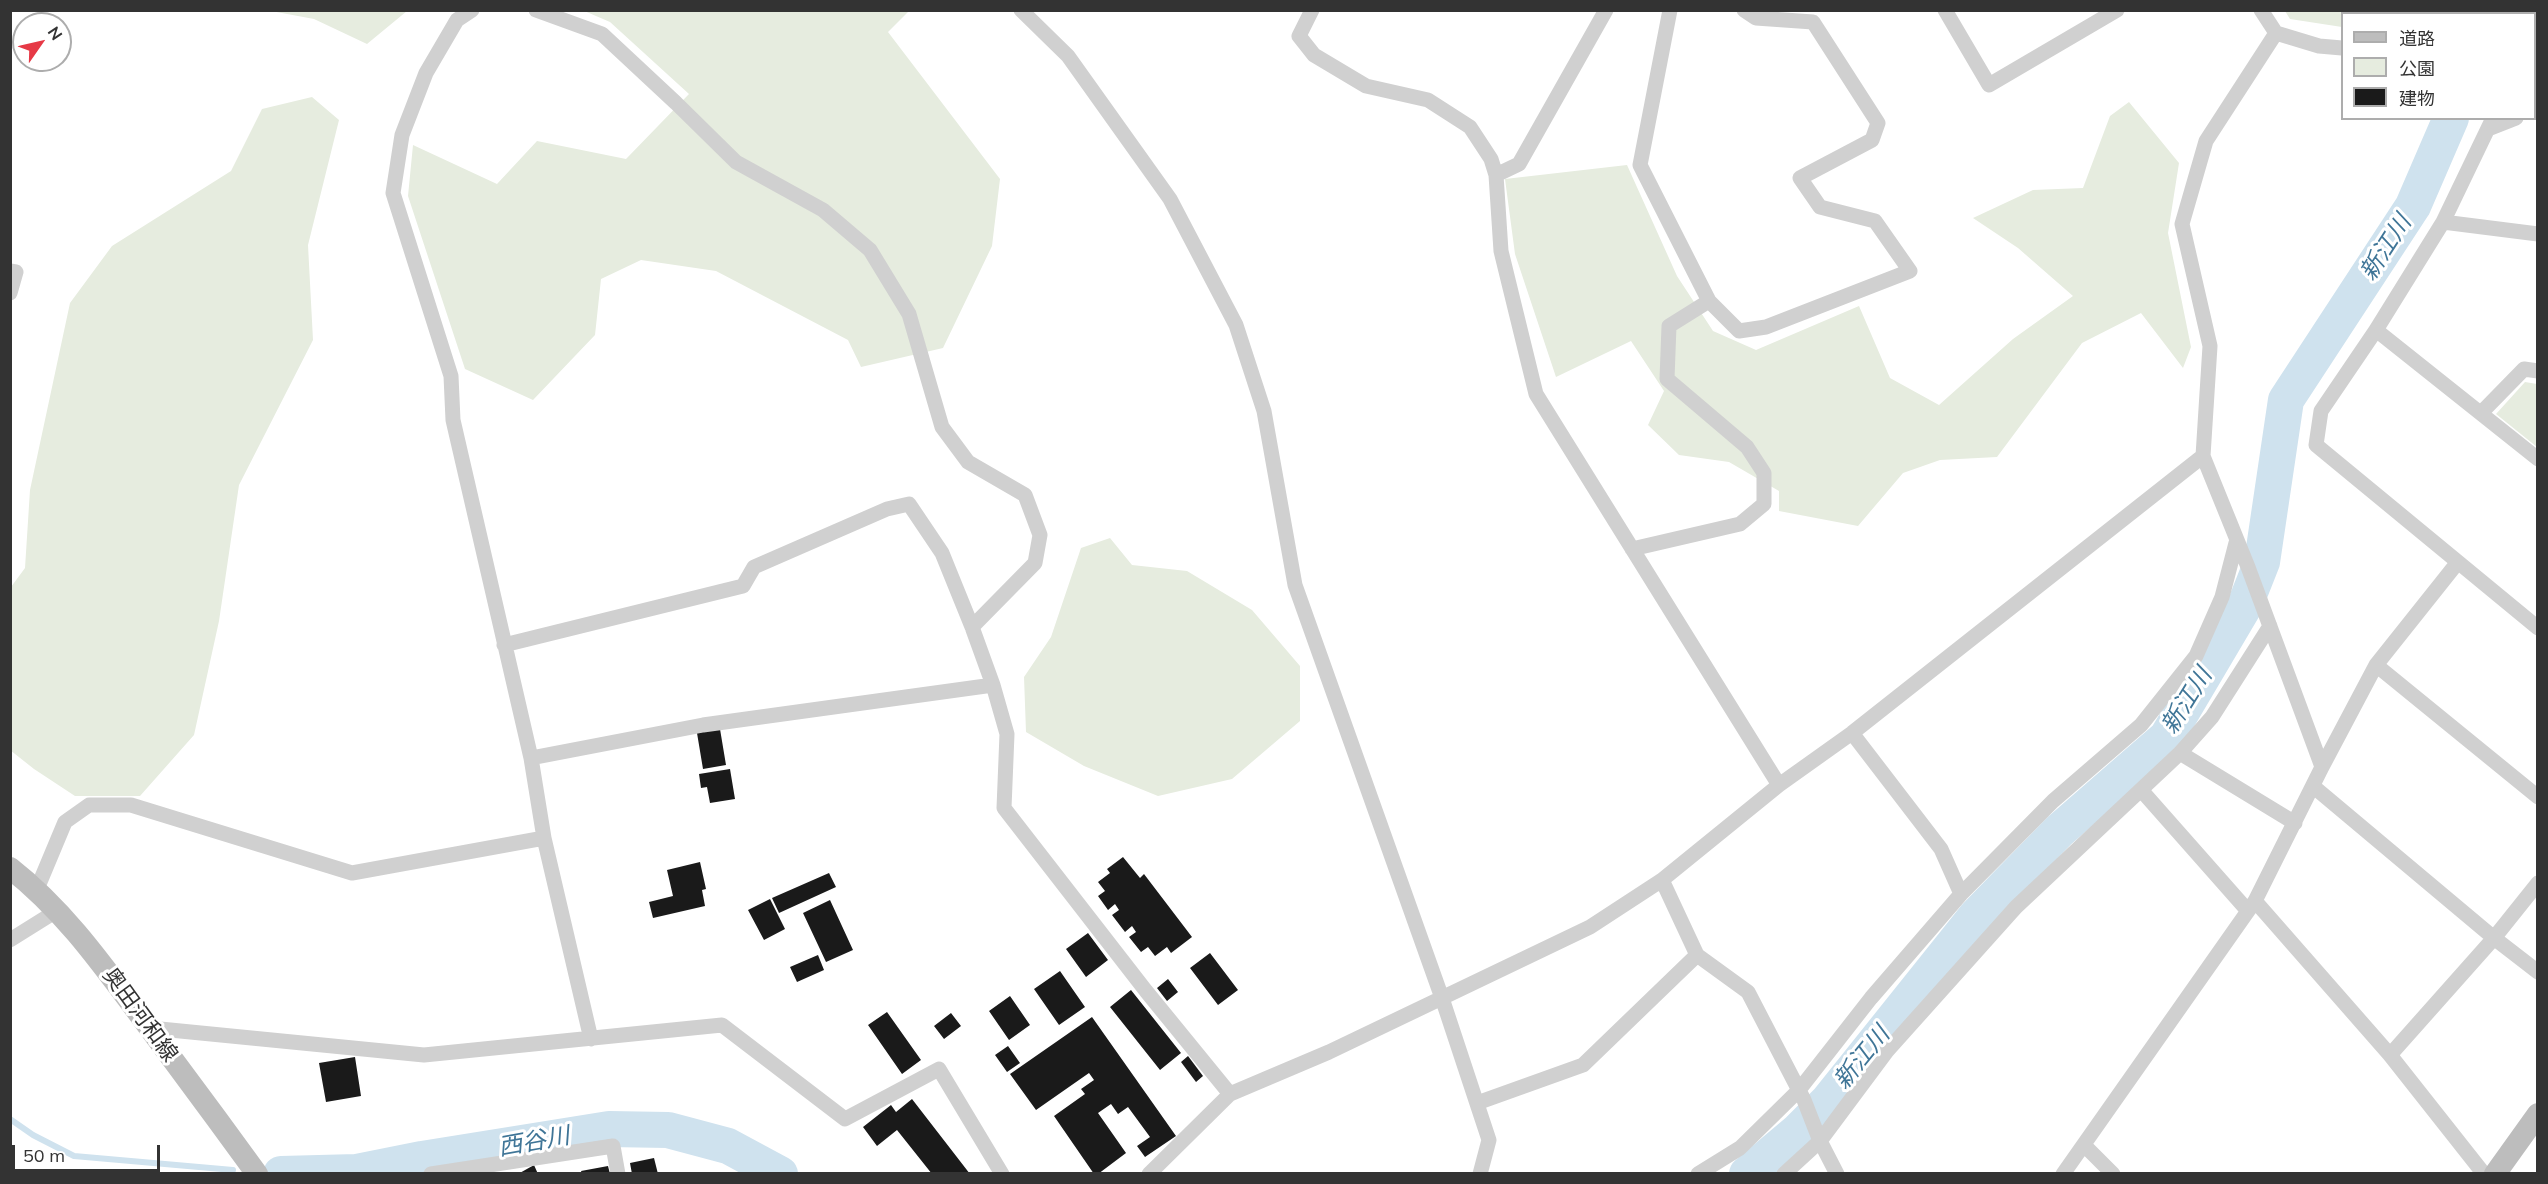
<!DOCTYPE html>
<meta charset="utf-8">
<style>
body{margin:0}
#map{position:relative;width:2548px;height:1184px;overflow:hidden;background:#fff;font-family:Mulish,"Noto Sans JP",sans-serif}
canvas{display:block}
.frame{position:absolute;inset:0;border:12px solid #333;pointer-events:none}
.legend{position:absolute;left:2341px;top:12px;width:195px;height:108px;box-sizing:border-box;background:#fff;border:2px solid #adadad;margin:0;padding:8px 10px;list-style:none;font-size:18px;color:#333}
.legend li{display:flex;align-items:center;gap:12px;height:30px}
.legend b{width:30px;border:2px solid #adadad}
.north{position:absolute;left:12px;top:12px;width:60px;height:60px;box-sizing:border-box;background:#fff;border:2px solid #adadad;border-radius:50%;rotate:56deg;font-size:16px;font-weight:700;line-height:24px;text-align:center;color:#333}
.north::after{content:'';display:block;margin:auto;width:21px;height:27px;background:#e63946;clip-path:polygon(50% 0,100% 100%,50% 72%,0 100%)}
.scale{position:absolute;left:12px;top:1145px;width:148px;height:27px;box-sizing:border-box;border:3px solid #333;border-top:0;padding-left:8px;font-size:18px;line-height:21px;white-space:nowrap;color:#333;-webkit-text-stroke:4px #fff;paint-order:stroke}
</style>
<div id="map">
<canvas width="2548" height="1184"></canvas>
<div class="frame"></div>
<ul class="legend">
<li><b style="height:8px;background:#bdbdbd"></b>道路</li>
<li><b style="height:16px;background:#e6ecdf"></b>公園</li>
<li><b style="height:16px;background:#1a1a1a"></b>建物</li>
</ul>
<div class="north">N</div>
<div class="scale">50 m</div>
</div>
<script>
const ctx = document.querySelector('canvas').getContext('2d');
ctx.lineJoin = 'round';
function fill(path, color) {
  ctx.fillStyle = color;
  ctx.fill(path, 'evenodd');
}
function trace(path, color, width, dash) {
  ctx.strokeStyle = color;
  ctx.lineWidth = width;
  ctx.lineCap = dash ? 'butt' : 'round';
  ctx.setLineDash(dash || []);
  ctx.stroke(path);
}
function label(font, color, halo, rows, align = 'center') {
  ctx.font = font + ' Mulish,"Noto Sans JP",sans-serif';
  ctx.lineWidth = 6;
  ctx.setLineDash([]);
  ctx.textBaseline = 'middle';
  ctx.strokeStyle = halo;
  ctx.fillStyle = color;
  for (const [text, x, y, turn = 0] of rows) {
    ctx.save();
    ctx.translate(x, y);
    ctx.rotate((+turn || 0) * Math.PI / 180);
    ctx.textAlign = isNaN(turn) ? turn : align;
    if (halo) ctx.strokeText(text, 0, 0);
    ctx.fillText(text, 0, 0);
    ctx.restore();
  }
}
const green = new Path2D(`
 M582 10 909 11 888 32 1000 179 992 246 943 348 861 367 848 340 716 271 641 260 601 279 595 335 533 400 465 369 408 196 413 145 497 184 537 141 626 159 689 94 610 22Z
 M271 11H407L367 44 314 19Z
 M2285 11H2399L2397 13 2342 14V27L2290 19Z
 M312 97 339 120 308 245 313 340 239 485 219 621 194 735 140 796H75L34 769 10 750 11 587 25 568 30 490 70 303 112 246 231 171 262 109Z
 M2129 102 2179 163 2168 233 2191 347 2183 368 2141 313 2082 343 1997 457 1940 460 1903 473 1858 526 1779 511V491L1729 462 1679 455 1648 425 1664 391 1631 341 1556 377 1515 254 1505 179 1627 165 1677 276 1713 331 1756 350 1859 306 1890 378 1939 405 2013 339 2073 296 2018 248 1973 218 2033 190 2083 188 2110 116Z
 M2525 382 2537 384V447L2496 414Z
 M1110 538 1132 565 1187 571 1252 610 1300 666V721L1232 779 1158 796 1084 766 1026 732 1024 677 1051 637 1081 548Z`);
const stream = new Path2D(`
 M10 1119 33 1135 74 1156 233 1170`);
const river = new Path2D(`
 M2498 14 2500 10
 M281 1174 357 1172 422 1159 609 1129 668 1130 728 1146 780 1174
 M1747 1174 1798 1131 1828 1101 1976 916 2059 831 2167 737 2245 605 2262 562 2286 400 2413 206 2451 118`);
const building = new Path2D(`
 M720 729 726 765 703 769 697 733Z
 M730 769 735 799 710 803 707 787 701 788 699 774Z
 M1123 857 1140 878 1144 874 1192 937 1171 953 1167 947 1155 956 1148 947 1141 952 1129 937 1136 932 1132 926 1125 932 1112 915 1119 910 1115 904 1108 910 1098 896 1105 891 1098 882 1110 873 1107 869Z
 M700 862 706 889 702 890 705 906 653 918 649 902 673 896 667 870Z
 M829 873 836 887 779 913 772 898Z
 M770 899 785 929 764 940 748 910Z
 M830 900 853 950 826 962 803 913Z
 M1088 933 1108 960 1086 977 1066 949Z
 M1210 953 1238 990 1218 1005 1190 968Z
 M818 955 824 970 797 982 790 967Z
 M1060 971 1085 1007 1059 1025 1034 989Z
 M1168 979 1178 992 1167 1001 1157 988Z
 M1131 990 1181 1053 1160 1070 1110 1007Z
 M1010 996 1030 1025 1009 1040 989 1011Z
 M887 1012 921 1060 902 1074 868 1025Z
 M951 1013 961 1026 944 1039 934 1026Z
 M1092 1017 1176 1136 1145 1157 1137 1146 1150 1137 1128 1107 1118 1114 1111 1104 1098 1113 1126 1153 1098 1174H1094L1054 1116 1085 1094 1081 1089 1094 1080 1089 1073 1036 1110 1010 1074Z
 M1008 1046 1020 1063 1007 1072 995 1055Z
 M1188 1056 1203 1076 1196 1082 1181 1062Z
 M355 1057 361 1096 326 1102 319 1063Z
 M912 1099 970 1174H932L897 1130 877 1146 863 1127 891 1105 896 1112Z
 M654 1158 658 1174H632L630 1163Z
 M534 1165 538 1174H518Z
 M608 1166 610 1174H582L581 1171Z`);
const minor = new Path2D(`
 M472 10 457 20 426 73 402 135 393 193 451 376 453 420 531 758 544 838 591 1039
 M536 10 602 34 676 103 736 162 823 210 870 250 909 314 942 427 968 462 1025 495 1040 535 1035 563 972 627
 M1021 10 1068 56 1170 199 1236 325 1264 411 1295 585 1442 998 1489 1140 1480 1174
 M1312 10 1299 36 1314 55 1366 86 1428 100 1470 127 1491 159 1496 175 1501 251 1536 394 1779 785
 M1670 10 1640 165 1709 301 1739 331 1766 327 1910 271 1875 221 1820 207 1800 178 1872 140 1878 123 1813 22 1756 18 1744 10
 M1945 10 1989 85 2117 10
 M2261 10 2276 33 2319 46 2342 48
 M2419 14V10
 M2276 33 2206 141 2182 224 2210 346 2203 456 2248 567 2322 767
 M2534 39 2538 34
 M2534 112 2538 111
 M2493 118 2443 222 2376 330 2321 411 2316 445 2538 628
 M2488 129 2516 118
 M1496 175 1519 164 1606 10
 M2443 222 2538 234
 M10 271 16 272 10 293
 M2376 330 2538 459
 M2481 413 2524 369 2538 371
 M1632 549 1740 524 1764 504V473L1747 447 1667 379 1669 326 1709 301
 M504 645 743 586 754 567 887 509 909 504 942 553 972 627 993 685 1007 734 1004 808 1146 991 1230 1094
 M2376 665 2538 797
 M1852 733 1941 849 1961 894
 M2180 753 2295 823
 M531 758 703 725 993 685
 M2314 787 2494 938 2538 972
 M2142 791 2248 911
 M1662 880 1697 955 1748 992 1804 1100 1820 1141 1837 1174
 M37 889 65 822 89 805H131L352 873 544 838
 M2255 901 2390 1055 2484 1174
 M10 940 58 910
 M150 1028 424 1055 722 1025 845 1119 939 1069 1002 1174
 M2390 1055 2494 938 2538 883
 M1477 1103 1583 1065 1697 955
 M2084 1145 2113 1174
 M431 1174 613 1146 618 1174
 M1149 1174 1230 1094 1329 1052 1590 927 1662 880 1779 785 1852 733 2203 456
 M1698 1174 1740 1148 1799 1090 1871 998 1961 894 2053 801 2141 725 2196 656 2222 597 2236 543
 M1784 1174 1820 1141 1887 1051 2016 907 2180 753 2212 717 2270 626
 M2063 1174 2255 901 2322 767 2376 665 2458 562`);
const secondary = new Path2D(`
 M10 868C65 911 104 967 145 1022 183 1073 220 1123 257 1174
 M2495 1174 2538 1114`);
const streetNames = [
 ["奥田河和線",140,1015,54]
];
const waterNames = [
 ["新江川",2386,248,-57],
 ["新江川",2187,701,-58],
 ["新江川",1862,1058,-51],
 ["西谷川",534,1142,-10]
];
fill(green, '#e6ecdf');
trace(stream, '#cfe2ee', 6);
trace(river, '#cfe2ee', 36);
fill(building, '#1a1a1a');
trace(minor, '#d0d0d0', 15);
trace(secondary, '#bdbdbd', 22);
label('22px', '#333', '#fff', streetNames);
label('italic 24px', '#3f7597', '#fff', waterNames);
</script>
